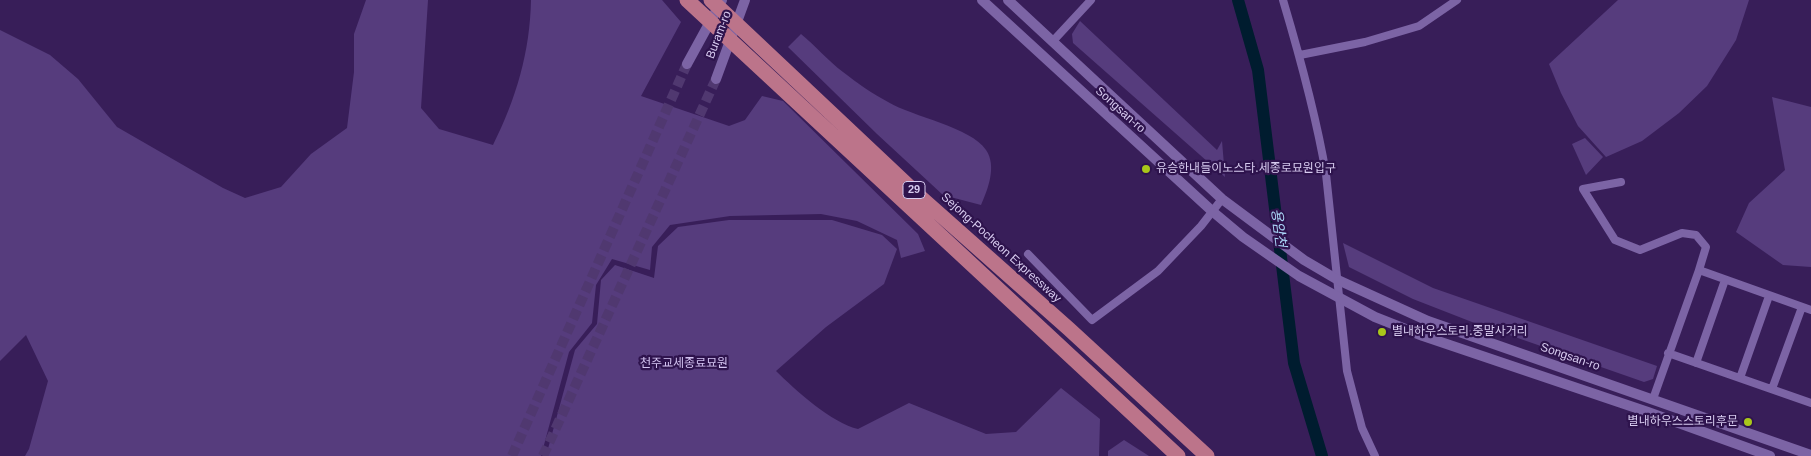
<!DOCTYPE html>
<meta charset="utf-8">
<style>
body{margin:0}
canvas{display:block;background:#381e59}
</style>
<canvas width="1811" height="456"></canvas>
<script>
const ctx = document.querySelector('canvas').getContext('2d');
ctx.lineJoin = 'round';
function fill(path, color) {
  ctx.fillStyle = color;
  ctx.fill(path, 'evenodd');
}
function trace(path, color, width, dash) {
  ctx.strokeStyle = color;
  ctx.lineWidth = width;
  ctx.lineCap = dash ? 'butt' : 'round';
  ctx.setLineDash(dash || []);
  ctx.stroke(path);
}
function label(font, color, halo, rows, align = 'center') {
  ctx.font = font + ' Helvetica,"Noto Sans KR",sans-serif';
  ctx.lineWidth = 4.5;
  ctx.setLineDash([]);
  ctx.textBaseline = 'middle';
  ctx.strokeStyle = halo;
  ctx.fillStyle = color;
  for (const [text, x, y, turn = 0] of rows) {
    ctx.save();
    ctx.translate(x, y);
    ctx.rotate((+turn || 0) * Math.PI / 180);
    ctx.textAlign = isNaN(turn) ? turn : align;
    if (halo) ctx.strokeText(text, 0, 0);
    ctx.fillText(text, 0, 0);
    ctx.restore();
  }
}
const green = new Path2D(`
 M366 0H428L421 108 439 129 493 145C516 99 530 52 531 0H662L681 22 641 96 729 126 745 120 762 96 783 101 918 234 925 251 901 258 897 240 857 221 821 214 730 216 670 225 652 247 650 270 612 259 596 285 592 323 569 352 541 456H25L29 449 48 381 26 335 0 361V30L50 55 78 79 117 127 223 188 245 198 281 187 311 154 347 128 354 72V34Z
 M1618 0H1749L1736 40 1707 86 1679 113 1642 141 1606 157 1578 126 1561 93 1549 64Z
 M1080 21 1217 150 1222 141 1225 177 1073 43 1072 34Z
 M801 34C816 46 828 61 843 72 857 83 873 94 888 102 913 117 971 127 986 150 997 166 988 189 981 205L943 195 877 134 788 47Z
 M1772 97 1811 107V267L1783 265 1736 232 1749 203 1785 170Z
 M1585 138 1603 157 1586 175 1572 144Z
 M729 220H832L882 235 897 249 884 284 826 327 776 371C794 389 833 424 858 429L909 403 986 434 1016 432 1061 388 1100 419 1099 456H546L575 350 597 324 601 280 615 265 654 278 658 246 678 227Z
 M1343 243 1433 288 1657 366 1653 379 1644 382 1472 322 1413 299 1349 267Z
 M1124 440 1149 456H1108V451Z`);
const river = new Path2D(`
 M1238 0 1258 70 1294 363 1322 456`);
const tertiaryTunnel = new Path2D(`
 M512 456 687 64
 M543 456 716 79`);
const minor = new Path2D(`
 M1283 0C1300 57 1316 115 1326 174L1347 371 1362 428 1375 456
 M1053 41 1091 0
 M1300 55 1365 42 1419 26 1457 0
 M1621 182 1583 189 1615 240 1640 250 1682 233 1696 235 1706 247 1699 270
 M1028 254 1092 320 1158 271 1201 226 1222 199
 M1668 353 1811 403
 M1696 363 1725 280
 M1740 378 1769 296
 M1772 389 1802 307
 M1653 399 1699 270 1811 310`);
const tertiary = new Path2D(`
 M982 0 1212 211 1243 237 1299 276 1375 317 1423 336 1648 412 1770 456
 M1008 0 1222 199 1304 260 1338 280 1428 321 1811 455
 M687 64 722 0
 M716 79 745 0`);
const motorway = new Path2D(`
 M687 0 1178 456
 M711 0 918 195 1069 329 1207 456`);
const markers = [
 [1146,169,5,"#a9c71a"],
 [1382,332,5,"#a9c71a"],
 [1748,422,5,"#a9c71a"]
];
const shields = [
 [914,190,22]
];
const shieldNames = [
 ["29",914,190]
];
const streetNames = [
 ["Buram-ro",719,35,-69],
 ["Songsan-ro",1120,110,42],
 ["Sejong-Pocheon Expressway",1001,248,42],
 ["Songsan-ro",1570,357,19]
];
const poiNames = [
 ["유승한내들이노스타.세종로묘원입구",1156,169],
 ["별내하우스토리.중말사거리",1392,332],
 ["별내하우스스토리후문",1738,422,"right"]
];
const parkNames = [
 ["천주교세종료묘원",684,364]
];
const waterNames = [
 ["용암천",1278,228,83]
];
fill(green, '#563c7d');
trace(river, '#001c2f', 12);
trace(tertiaryTunnel, '#503870', 10, [10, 5]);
trace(minor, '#7c64a5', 8);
trace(tertiary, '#7c64a5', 10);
trace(motorway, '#bc748a', 15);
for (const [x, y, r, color] of markers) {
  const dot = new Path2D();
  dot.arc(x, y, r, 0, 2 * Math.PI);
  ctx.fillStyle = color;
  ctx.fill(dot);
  trace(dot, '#2e134d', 2);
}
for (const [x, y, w] of shields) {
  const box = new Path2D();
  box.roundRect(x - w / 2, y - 8.5, w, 17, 4);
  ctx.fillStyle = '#2e134d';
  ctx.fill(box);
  trace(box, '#d7cbef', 1);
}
label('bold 11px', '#d7cbef', null, shieldNames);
label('12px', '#d7cbef', '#2e134d', streetNames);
label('12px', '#d7cbef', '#2e134d', poiNames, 'left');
label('12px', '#d3c3f1', '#2e134d', parkNames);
label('italic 14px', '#aad6f7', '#2e134d', waterNames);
</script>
